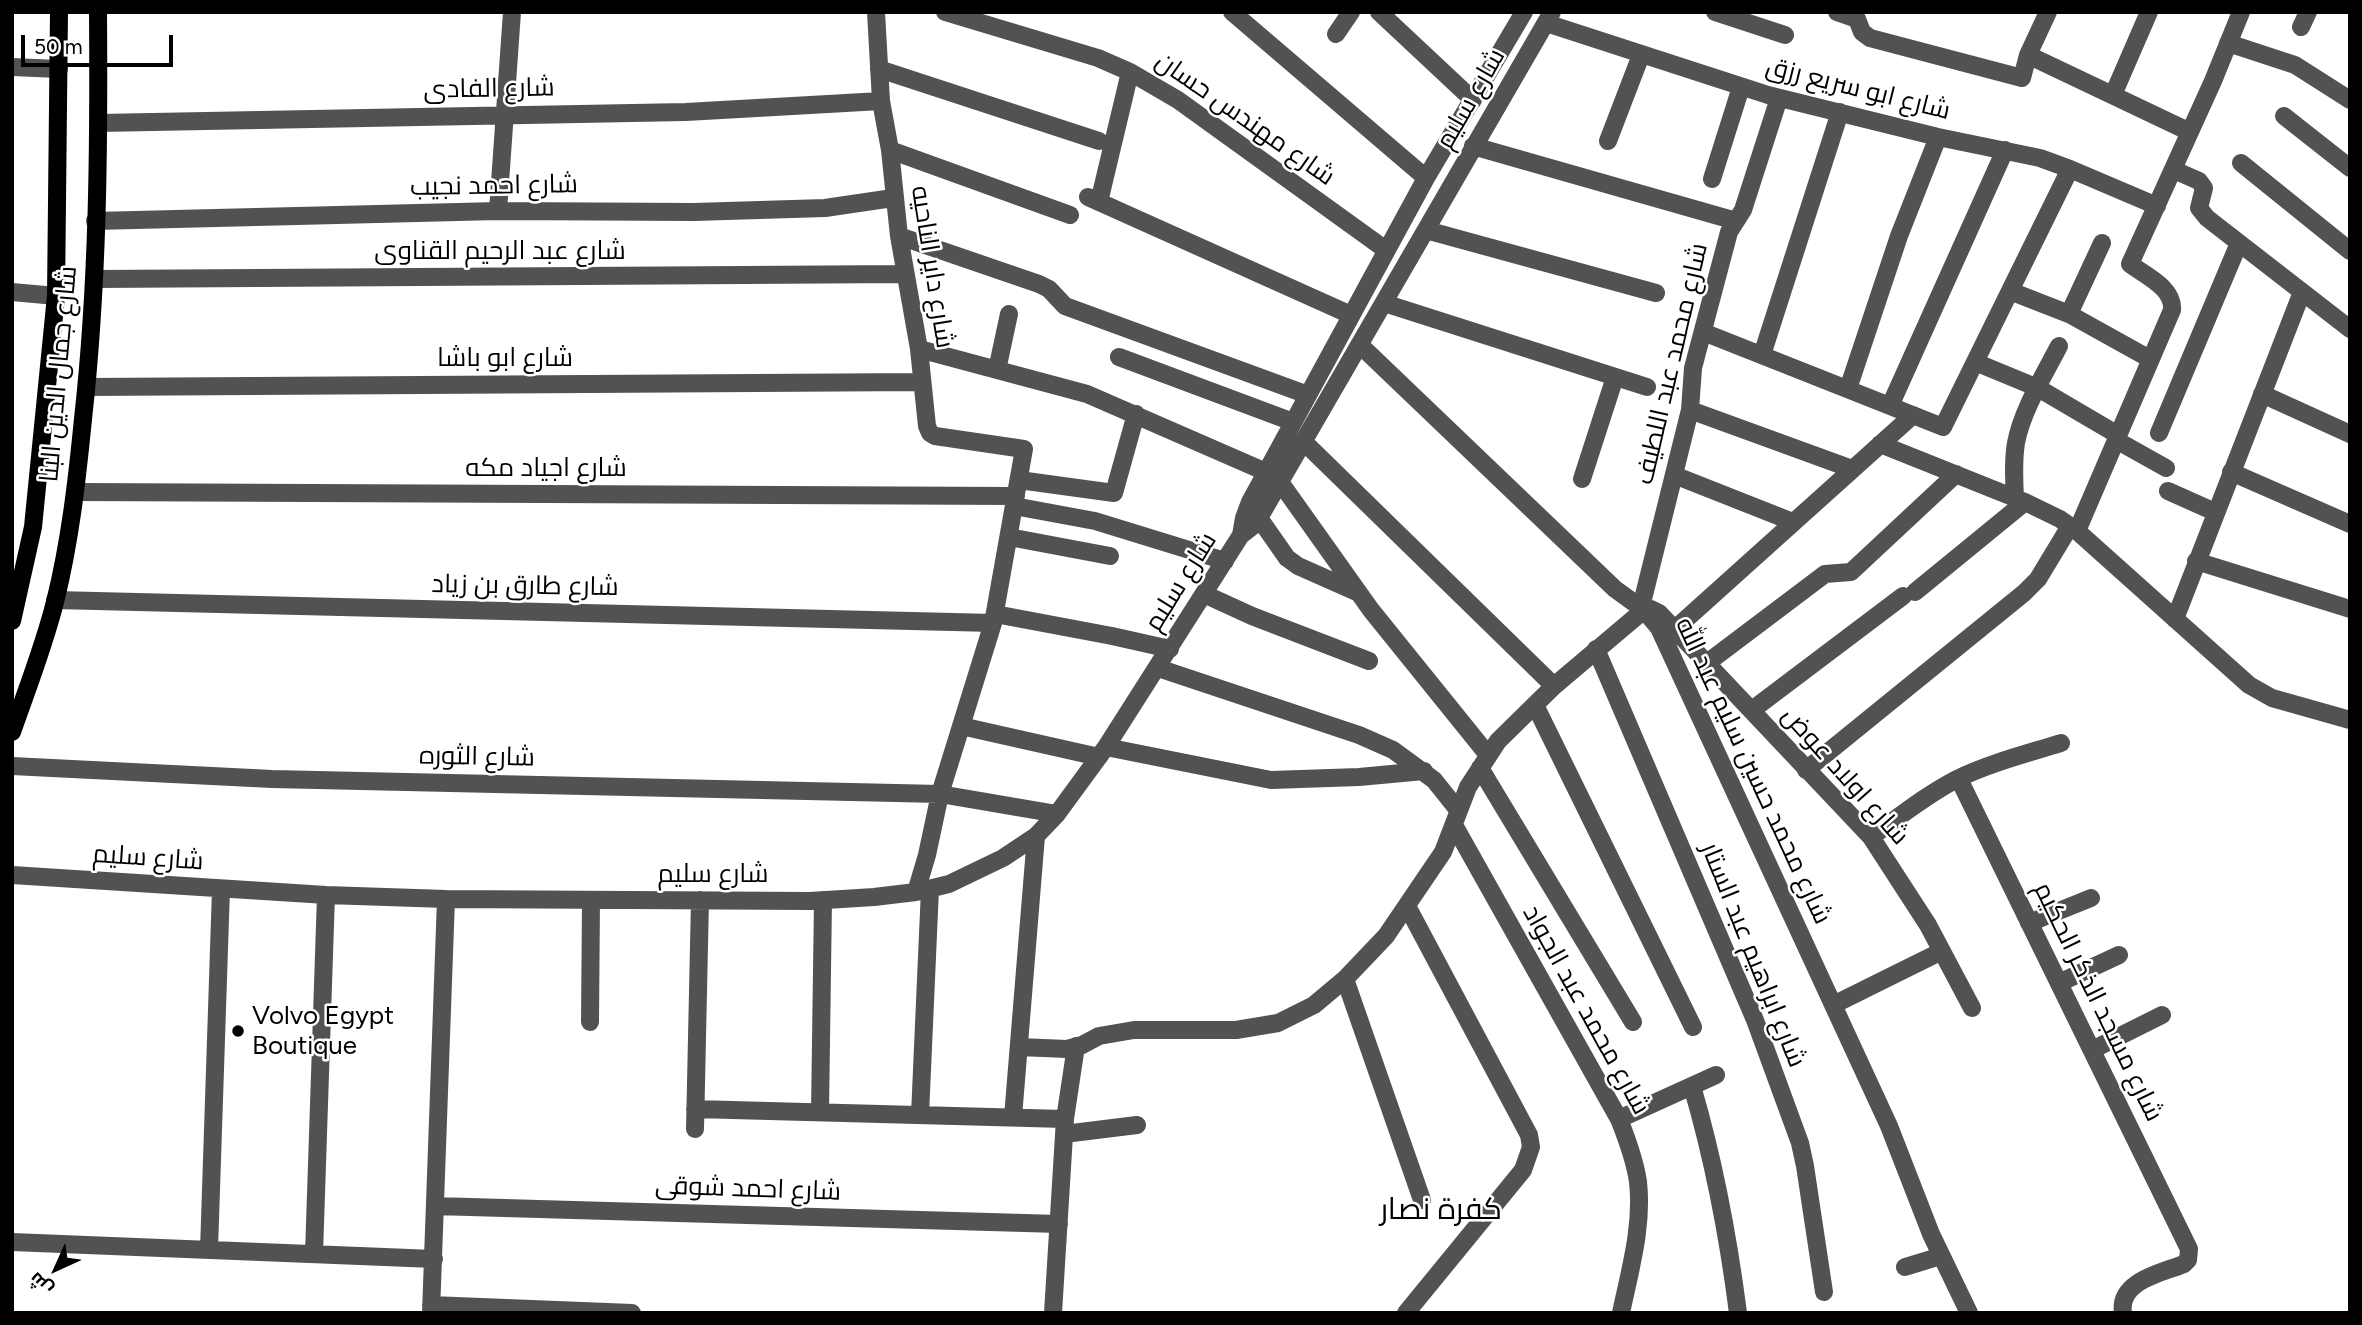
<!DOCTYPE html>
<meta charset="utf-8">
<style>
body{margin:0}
#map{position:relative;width:2362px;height:1325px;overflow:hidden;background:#fff;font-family:Figtree,Cairo,sans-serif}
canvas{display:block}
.frame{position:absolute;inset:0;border:14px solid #000;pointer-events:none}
.north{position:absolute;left:21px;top:1234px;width:70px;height:70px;-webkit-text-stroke:5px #fff;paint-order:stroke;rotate:225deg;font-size:19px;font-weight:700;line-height:28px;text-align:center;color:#000}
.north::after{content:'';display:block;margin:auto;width:24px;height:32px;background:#000;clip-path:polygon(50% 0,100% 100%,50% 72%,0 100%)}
.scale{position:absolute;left:21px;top:35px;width:152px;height:32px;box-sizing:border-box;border:4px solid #000;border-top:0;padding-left:9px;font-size:21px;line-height:24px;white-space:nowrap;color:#000;-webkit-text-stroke:5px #fff;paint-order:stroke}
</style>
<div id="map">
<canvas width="2362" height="1325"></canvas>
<div class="frame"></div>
<div class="north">ش</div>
<div class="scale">50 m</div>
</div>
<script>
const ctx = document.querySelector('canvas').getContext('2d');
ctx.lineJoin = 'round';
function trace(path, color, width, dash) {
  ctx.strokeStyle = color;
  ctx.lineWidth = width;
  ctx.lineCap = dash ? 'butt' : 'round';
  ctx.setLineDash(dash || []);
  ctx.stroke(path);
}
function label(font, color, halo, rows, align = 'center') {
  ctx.font = font + ' Figtree,Cairo,sans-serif';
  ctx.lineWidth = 5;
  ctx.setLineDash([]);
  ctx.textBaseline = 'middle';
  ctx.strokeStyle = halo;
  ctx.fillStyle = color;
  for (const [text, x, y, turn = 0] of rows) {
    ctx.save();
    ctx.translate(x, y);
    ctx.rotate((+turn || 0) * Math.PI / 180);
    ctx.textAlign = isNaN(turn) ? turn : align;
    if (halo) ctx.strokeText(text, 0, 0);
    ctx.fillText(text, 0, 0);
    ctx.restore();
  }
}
const minor = new Path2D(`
 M876 12 881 101 890 150 899 236 919 349 927 426 930 433 935 436 1024 449 993 623 940 794 927 855 916 892
 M945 12 1098 58 1130 72 1178 100 1386 250
 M1232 12 1426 178
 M1379 12 1473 100
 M1715 12 1785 35
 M1837 12 1857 19 1862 32 1870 38 2022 78 2028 55 2048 12
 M1546 23 1768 95 1938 137 2040 158 2070 169 2157 206
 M2301 27 2308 12
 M1336 34 1351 12
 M2228 43 2295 65 2350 100
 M2028 55 2190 132
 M12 67 59 69
 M879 69 1099 141
 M2113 95 2149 12
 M2284 116 2350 168
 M99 123 686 112 881 101
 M1608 141 1641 55
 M1473 146 1736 221
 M890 150 1070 215
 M2241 163 2350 251
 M2174 170 2199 181 2204 188 2199 208 2207 218 2350 329
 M1712 179 1741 87
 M1088 197 1351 315
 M1099 202 1130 72
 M498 211 512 12
 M95 221 498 211 694 212 825 208 893 198
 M1426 230 1656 293
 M899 236 1039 284 1049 289 1065 306 1308 395
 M95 279 905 274
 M2010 291 2069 314 2150 359
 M12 292 56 296
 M1384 303 1647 387
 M2069 314 2102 243
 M1703 332 1943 427 2070 169
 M1360 345 1615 589 1644 610 1659 628 1889 1126 1931 1234 1969 1313
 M919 349 1087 394 1266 472
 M1762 355 1840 112
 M1119 357 1293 422
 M1975 362 2038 388 2118 435
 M997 370 1009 314
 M87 387 922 382
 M1848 389 1899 236 1938 137
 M2262 394 2350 434
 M1890 406 2005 150
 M1690 410 1852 469
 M2159 433 2239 243
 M2116 440 2166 468
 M1304 442 1554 686
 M1880 444 2025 502 2060 519 2077 531 2249 685 2272 698 2350 720
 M2231 472 2350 524
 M1674 475 1793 522
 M1582 479 1615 377
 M1019 480 1114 493 1136 414
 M1280 482 1371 610 1488 755
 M2168 491 2215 512
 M76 492 1016 496
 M2015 498C2014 479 2013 461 2016 443 2022 411 2044 375 2059 346
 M1014 506 1095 521 1225 561
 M1259 518 1287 558 1298 566 1359 593
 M2077 531 2172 310C2174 288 2146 276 2130 264L2213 81 2241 12
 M1241 535 1244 518 1250 502 1426 178 1524 12
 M1009 537 1110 556
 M2196 561 2350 609
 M1915 592 2025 502
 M1204 594 1252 616 1369 661
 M55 600 993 623
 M1641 607 1690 410 1693 368 1729 232 1743 210 1779 98
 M995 614 1112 636 1170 649
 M2175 619 2302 292
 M1675 629 1913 415
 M1596 649 1755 1020 1800 1143 1805 1166 1824 1292
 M1707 663 1825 574 1851 572 1956 474
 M1158 668 1359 735 1393 750 1434 780 1458 810
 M1535 705 1693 1027
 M1752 710 1903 596
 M961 726 1099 757
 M1106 747 1271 780 1359 777 1424 771
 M12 766 272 779 940 794 1057 814
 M1480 768 1633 1022
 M1806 770 2024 593 2038 579 2070 526
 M1959 779 2189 1249 2188 1260 2184 1264C2161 1273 2118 1281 2123 1313
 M1454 825 1619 1119C1627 1139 1635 1160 1638 1182 1643 1226 1630 1270 1621 1313
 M1871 837C1899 817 1926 795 1957 779 1990 763 2026 754 2061 743
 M12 875 326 895 446 899 810 901 874 897 916 892 949 884 1003 858 1036 836 1057 814 1106 747 1241 535 1254 525 1259 518 1552 12
 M2029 923 2091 898
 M1345 979 1422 1200
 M2059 983 2119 955
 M1833 1005 1942 951
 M590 1022 591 900
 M1019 1047 1067 1049 1082 1045 1099 1036 1134 1030H1236L1278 1023 1314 1005 1345 979 1386 936 1443 852 1468 787 1498 741 1554 686 1644 610 1651 609 1659 613 1681 636 1871 837 1928 925 1972 1008
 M2092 1050 2162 1015
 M1692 1086C1714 1161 1728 1235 1738 1313
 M695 1109 1065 1119
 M820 1112 823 900
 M920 1115 930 889
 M1013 1117 1036 836
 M1619 1119 1716 1075
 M695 1129 700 900
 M1064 1134 1137 1125
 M435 1206 1059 1224
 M12 1242 434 1259
 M209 1250 221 889
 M314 1254 326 895
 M1905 1267 1941 1256
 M431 1305 632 1313
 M431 1313 446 899
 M1053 1313 1065 1119 1076 1046
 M1406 1313 1523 1170 1531 1147 1529 1135 1407 906`);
const major = new Path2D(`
 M12 621 33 527 56 296 59 12
 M12 732C27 689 44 646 55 602 70 542 77 480 83 419 98 284 99 148 98 12`);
const markers = [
 [238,1031,7,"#000"]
];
const streetNames = [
 ["شارع الفادى",489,89,-1],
 ["شارع ابو سريع رزق",1858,89,14],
 ["شارع سليم",1471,99,-60],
 ["شارع مهندس حسان",1245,119,35],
 ["شارع احمد نجيب",494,186,-1],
 ["شارع عبد الرحيم القناوى",500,251],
 ["شارع داير الناحيه",932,267,81],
 ["شارع ابو باشا",505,358],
 ["شارع محمد عبد اللطيف",1672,364,-77],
 ["شارع جمال الدين البنا",59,374,-85],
 ["شارع اجياد مكه",546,468],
 ["شارع سليم",1181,582,-58],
 ["شارع طارق بن زياد",525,586,1],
 ["شارع الثوره",477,757,1],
 ["شارع محمد حسين سليم عبد الله",1753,771,65],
 ["شارع اولاد عوض",1845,776,48],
 ["شارع سليم",148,858,4],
 ["شارع سليم",713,874],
 ["شارع ابراهيم عبد الستار",1753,955,68],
 ["شارع مسجد الذكر الحكيم",2098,1002,64],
 ["شارع محمد عبد الجواد",1586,1010,61],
 ["شارع احمد شوقى",748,1189,2]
];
const poiNames = [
 ["Volvo Egypt",252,1016],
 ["Boutique",252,1046]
];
const quarterNames = [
 ["كفرة نصار",1441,1210]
];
trace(minor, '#525252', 18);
trace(major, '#000', 18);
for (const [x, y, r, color] of markers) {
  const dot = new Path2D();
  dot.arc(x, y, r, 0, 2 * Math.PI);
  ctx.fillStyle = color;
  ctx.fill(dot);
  trace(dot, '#fff', 2.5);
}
label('26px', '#000', '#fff', streetNames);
label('26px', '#000', '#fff', poiNames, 'left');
label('30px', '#000', '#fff', quarterNames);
</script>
